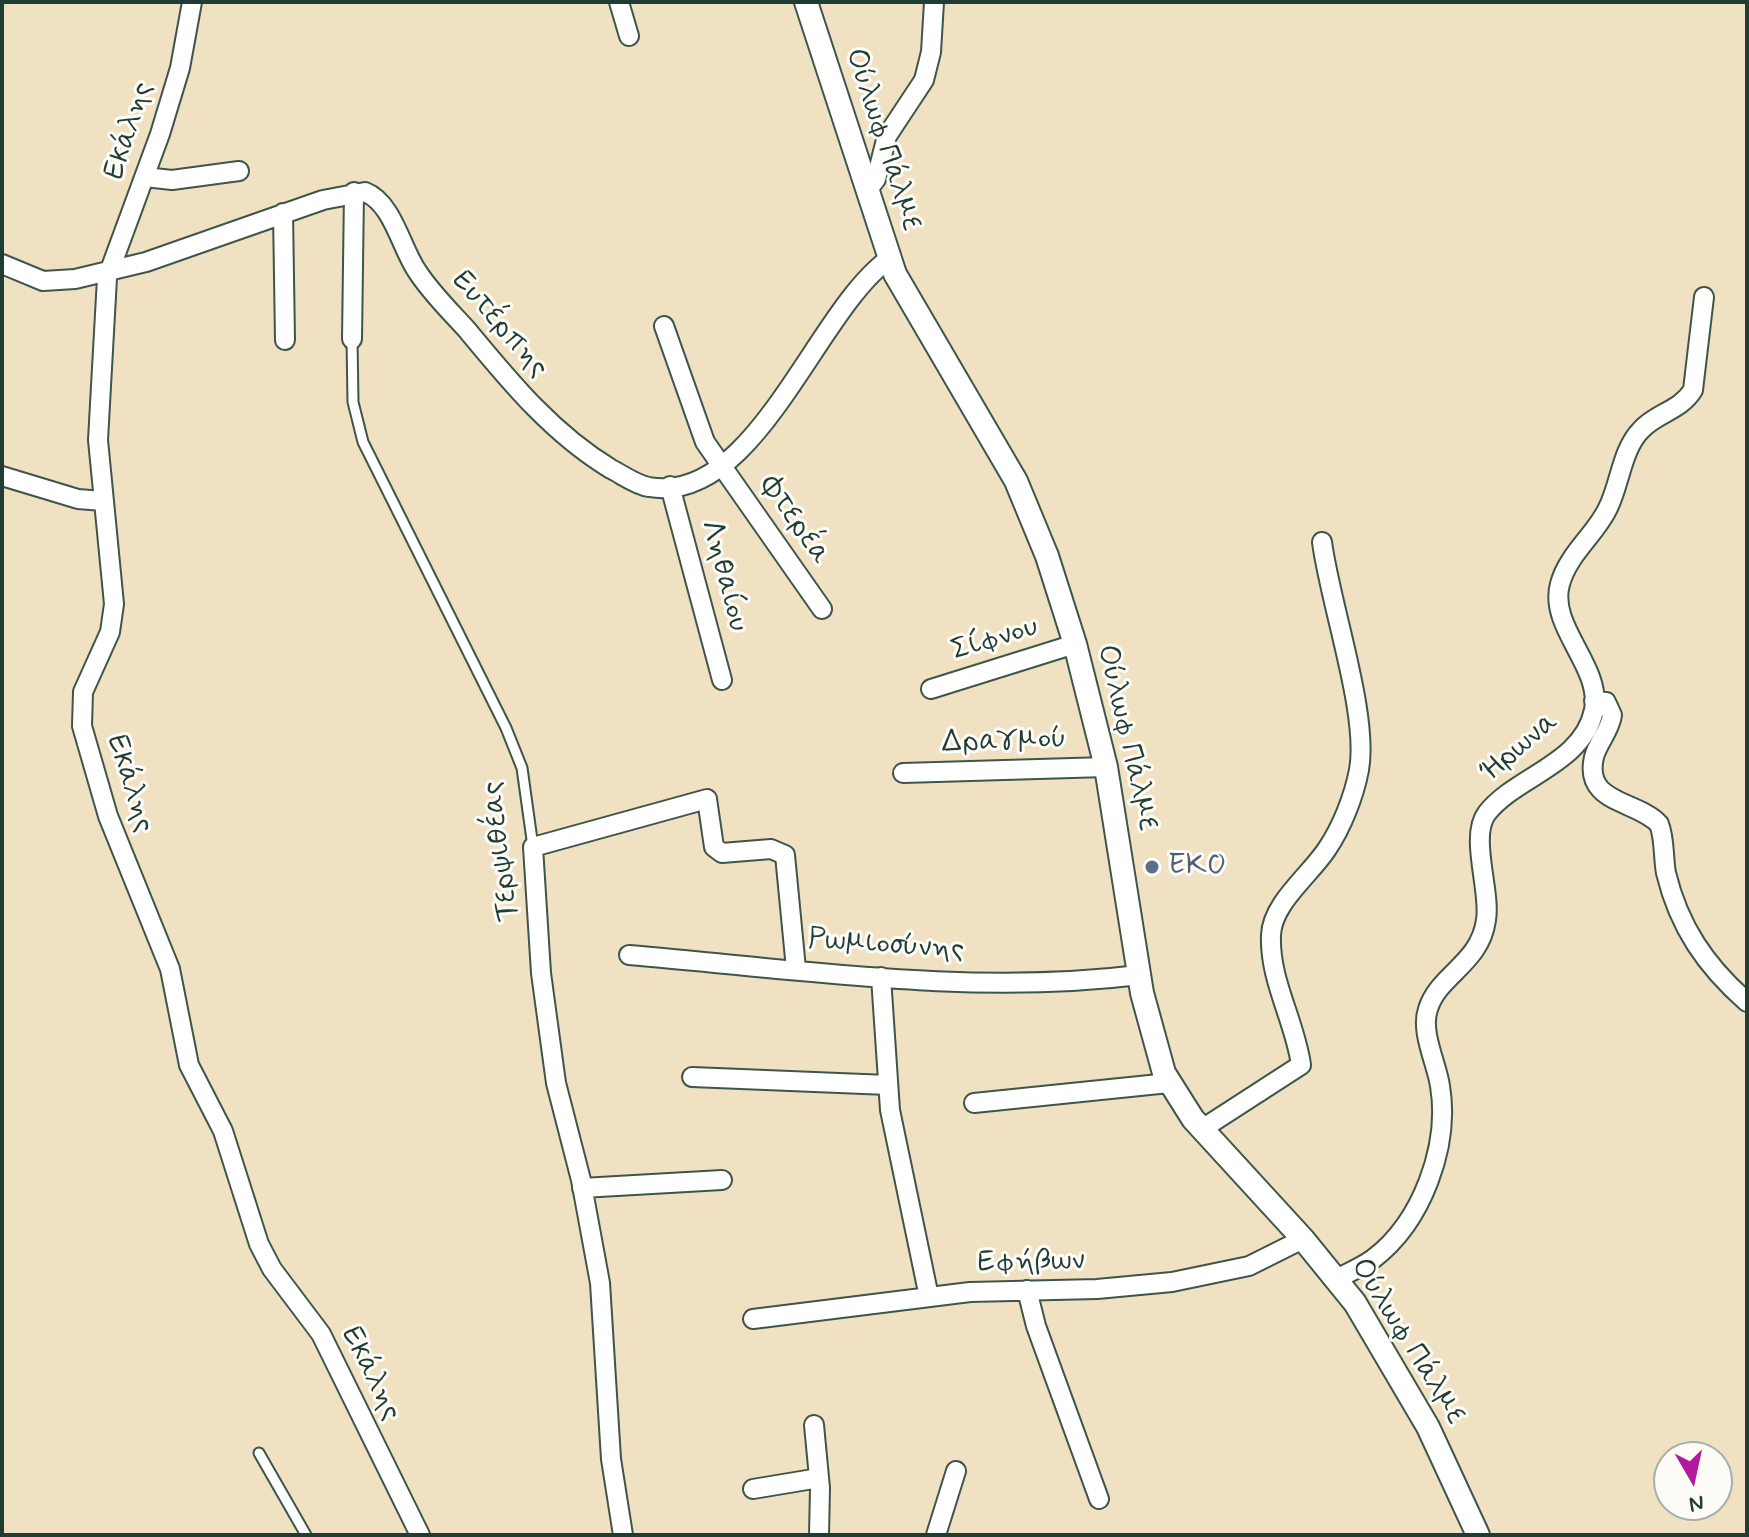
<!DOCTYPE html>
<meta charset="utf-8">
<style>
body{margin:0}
#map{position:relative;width:1749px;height:1537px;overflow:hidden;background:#f0e1c3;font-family:Mynerve,sans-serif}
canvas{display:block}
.frame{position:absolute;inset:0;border:4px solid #1f3d34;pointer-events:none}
.north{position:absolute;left:1653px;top:1441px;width:80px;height:80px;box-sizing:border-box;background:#fdfcf7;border:2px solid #a4b0a9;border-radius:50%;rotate:171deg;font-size:22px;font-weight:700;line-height:32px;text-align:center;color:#1f3d34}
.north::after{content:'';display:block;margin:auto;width:28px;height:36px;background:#b5179e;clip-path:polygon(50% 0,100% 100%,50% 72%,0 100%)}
</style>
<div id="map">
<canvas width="1749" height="1537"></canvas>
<div class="frame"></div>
<div class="north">N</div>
</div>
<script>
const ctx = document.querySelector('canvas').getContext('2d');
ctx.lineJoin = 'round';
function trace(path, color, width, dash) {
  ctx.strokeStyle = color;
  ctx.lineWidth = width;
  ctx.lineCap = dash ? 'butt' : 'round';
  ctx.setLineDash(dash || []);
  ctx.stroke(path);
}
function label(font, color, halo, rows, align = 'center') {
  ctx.font = font + ' Mynerve,sans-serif';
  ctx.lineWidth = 6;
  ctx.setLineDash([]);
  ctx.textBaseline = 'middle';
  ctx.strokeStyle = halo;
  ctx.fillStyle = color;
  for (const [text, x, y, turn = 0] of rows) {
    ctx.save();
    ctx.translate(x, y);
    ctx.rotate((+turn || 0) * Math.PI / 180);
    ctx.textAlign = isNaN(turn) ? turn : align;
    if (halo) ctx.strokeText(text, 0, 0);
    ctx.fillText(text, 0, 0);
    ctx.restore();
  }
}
const service = new Path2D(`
 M352 339 353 402 363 442 506 728 522 768 533 847
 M259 1453 306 1535`);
const minor = new Path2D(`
 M192 2 180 68 160 134 107 278 98 440 114 604 110 632 83 692 82 726 108 816 170 969 189 1065 223 1131 259 1244 272 1269 321 1334 420 1535
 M619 2 629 36
 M145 177 172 180 239 171
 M867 191 876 179 887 136 924 80 931 52 934 2
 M283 213 285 340
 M2 264 43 281 75 279 146 262 323 200 365 192C393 203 401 248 417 271 431 293 451 312 468 331 511 383 553 434 611 469 623 475 636 485 649 487 755 506 816 310 889 259
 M664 326 705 442 822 609
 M352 339 354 192
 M2 476 78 499 103 501
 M670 486 722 680
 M931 689 1075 644
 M1594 701 1606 702 1612 715C1610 731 1598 742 1594 757 1583 804 1637 800 1659 824 1665 839 1663 857 1666 873 1679 927 1706 966 1747 1002
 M903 773 1106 767
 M629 955C797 969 971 996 1139 975
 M881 977 890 1110 929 1297
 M692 1077 888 1085
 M974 1103 1169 1083
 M1202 1129 1301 1065C1295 1021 1269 980 1271 935 1272 903 1311 874 1327 849 1342 827 1354 796 1359 770 1369 714 1330 604 1322 542
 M582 1188 722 1180
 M1336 1279C1348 1273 1362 1267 1373 1259 1422 1222 1450 1146 1440 1086 1437 1064 1420 1032 1428 1009 1439 974 1480 964 1486 920 1491 891 1469 836 1487 813 1516 776 1583 764 1594 710 1602 666 1548 627 1560 584 1568 554 1596 534 1608 508 1620 484 1622 449 1641 430 1656 413 1680 411 1693 390L1704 297
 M1027 1290 1036 1326 1099 1499
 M753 1319 970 1292 1097 1289 1172 1282 1249 1266 1303 1239
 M814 1425 820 1488 819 1535
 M753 1489 819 1478
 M623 1535 611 1459 600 1283 581 1180 556 1083 541 973 533 847 707 799 714 847 722 853 771 849 785 855 796 969
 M936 1535 956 1471`);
const tertiary = new Path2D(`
 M806 2 895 274 1016 481 1047 556 1075 644 1106 767 1142 993 1164 1073 1193 1119 1303 1239 1355 1303 1428 1427 1478 1535`);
const markers = [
 [1152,867,8,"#5c6f8a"]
];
const streetNames = [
 ["Εκάλης",130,131,-72],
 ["Ούλωφ Πάλμε",882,140,72],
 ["Ευτέρπης",499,325,49],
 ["Φτερέα",794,521,55],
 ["Ληθαίου",723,576,75],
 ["Σίφνου",995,640,-17],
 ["Ούλωφ Πάλμε",1126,738,77],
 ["Δραγμού",1004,742,-2],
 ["Ήρωνα",1520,748,-40],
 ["Εκάλης",129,784,73],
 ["Τερψιθέας",502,851,-97],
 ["Ρωμιοσύνης",886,946,4],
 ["Εφήβων",1031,1263,-1],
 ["Ούλωφ Πάλμε",1407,1342,58],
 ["Εκάλης",370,1374,64]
];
const serviceNames = [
 ["EKO",1168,867]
];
trace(service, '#3e5649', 13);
trace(minor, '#3e5649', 22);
trace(tertiary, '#3e5649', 26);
trace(service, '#fff', 9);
trace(minor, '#fff', 18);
trace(tertiary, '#fff', 22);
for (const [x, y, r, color] of markers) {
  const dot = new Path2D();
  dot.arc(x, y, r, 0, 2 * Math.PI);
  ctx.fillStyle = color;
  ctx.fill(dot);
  trace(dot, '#fdfcf7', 3);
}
label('30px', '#1f3d34', '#fdfcf7', streetNames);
label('30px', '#4e5e75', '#fdfcf7', serviceNames, 'left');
</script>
